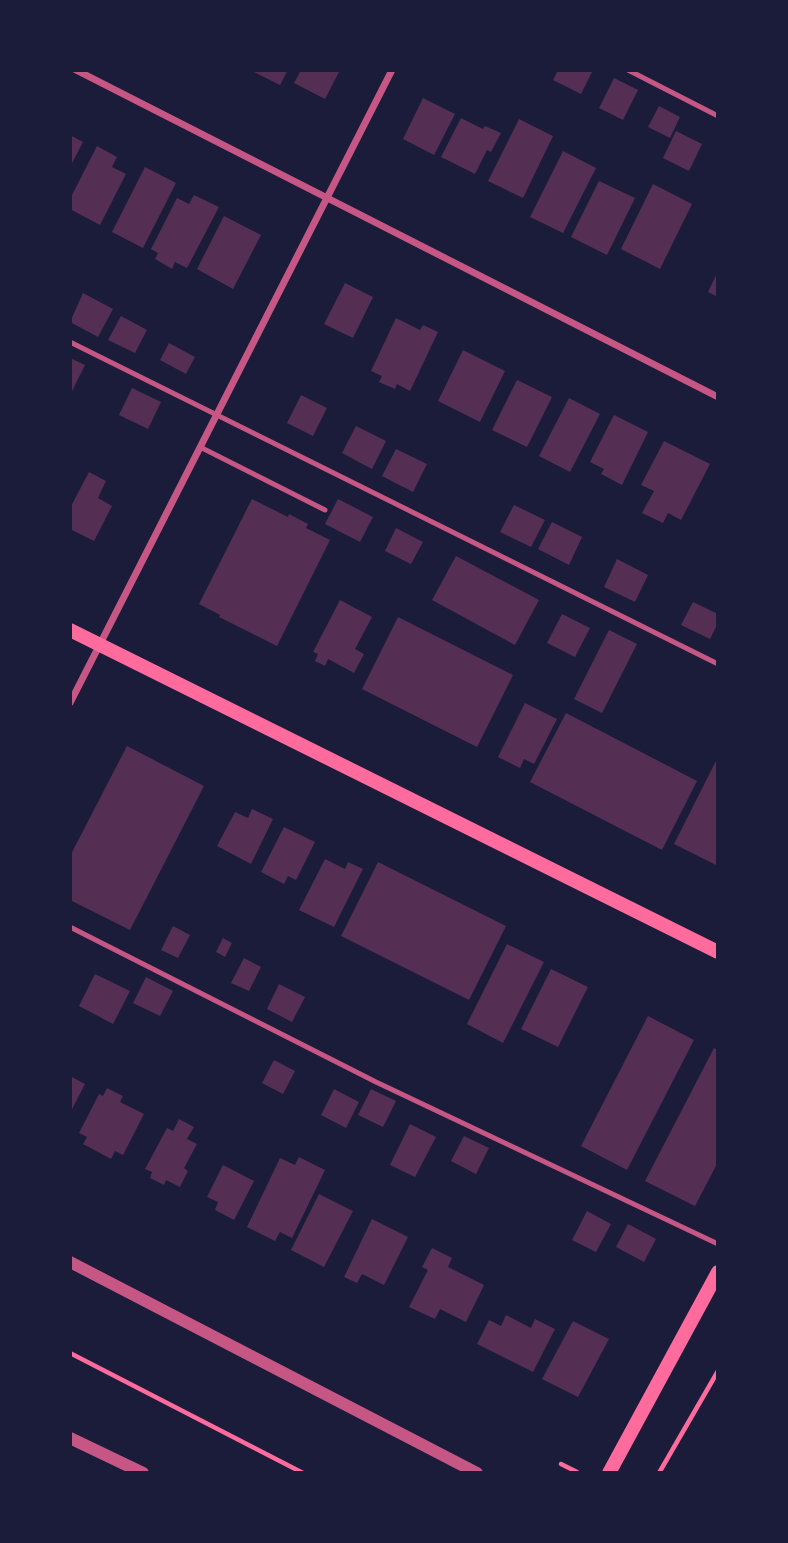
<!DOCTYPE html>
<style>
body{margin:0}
#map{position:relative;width:788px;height:1543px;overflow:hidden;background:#1b1b3a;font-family:Raleway,sans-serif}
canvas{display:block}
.frame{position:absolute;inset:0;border:72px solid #1b1b3a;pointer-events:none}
</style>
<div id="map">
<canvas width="788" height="1543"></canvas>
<div class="frame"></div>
</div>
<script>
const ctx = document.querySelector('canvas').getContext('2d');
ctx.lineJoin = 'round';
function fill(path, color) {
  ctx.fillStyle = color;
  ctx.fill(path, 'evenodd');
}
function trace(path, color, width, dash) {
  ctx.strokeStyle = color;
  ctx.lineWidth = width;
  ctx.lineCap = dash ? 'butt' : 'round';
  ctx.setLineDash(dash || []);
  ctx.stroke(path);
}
const building = new Path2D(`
 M250 70H288L280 85Z
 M301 70H340L325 99 294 83Z
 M558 70H593L581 94 553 80Z
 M614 78 638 90 623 120 599 108Z
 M423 98 455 114 434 155 403 139Z
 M659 106 680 117 670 138 648 127Z
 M461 118 483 129 485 126 501 133 491 152 487 150 475 174 441 157Z
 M519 119 553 136 523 198 488 181Z
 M676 131 702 144 689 171 663 158Z
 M70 135 83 142 70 167Z
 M97 146 117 157 112 167 126 174 100 225 70 209V199Z
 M563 151 596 168 563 233 530 217Z
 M145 167 176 183 143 248 112 232Z
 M599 181 635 198 607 255 571 237Z
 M653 184 692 204 660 269 621 249Z
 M194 195 219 207 187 268 175 262 172 269 155 259 158 253 151 249 177 198 189 204Z
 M224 216 261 235 233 289 197 269Z
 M718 271V297L708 292Z
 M345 283 373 297 353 338 324 324Z
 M83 293 113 309 98 337 70 322Z
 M121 316 147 330 135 353 108 340Z
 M396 318 420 330 423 325 438 332 410 391 397 384 395 389 379 382 382 376 371 371Z
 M169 343 195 357 186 374 160 360Z
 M463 350 505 371 480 422 438 401Z
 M70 358 85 365 72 391 70 390Z
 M517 380 552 397 527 447 492 430Z
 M132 388 161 402 148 429 119 415Z
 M301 395 327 408 313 436 287 423Z
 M569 398 600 414 570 472 539 456Z
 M614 415 648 432 622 485 601 474 604 469 590 462Z
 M356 426 386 441 372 469 342 453Z
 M664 441 710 464 681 520 668 513 663 523 642 513 654 491 641 485Z
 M396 449 427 464 413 492 382 476Z
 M89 472 106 481 98 498 112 506 94 541 70 529V508Z
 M252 499 288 517 289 514 308 524 306 528 330 540 277 646 219 617 220 615 199 604Z
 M338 499 373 517 360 542 325 524Z
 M514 505 545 520 531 547 500 532Z
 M552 522 582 537 569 565 538 549Z
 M396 528 423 542 411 564 385 551Z
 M456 556 539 600 515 645 432 600Z
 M617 559 648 575 635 602 604 587Z
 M340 600 372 617 355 649 364 654 354 673 328 659 325 666 315 661 318 654 313 652Z
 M693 602 718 614V623L710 639 681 625Z
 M562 614 590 628 575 657 547 643Z
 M398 617 513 675 477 747 362 689Z
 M609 630 637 644 602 713 574 699Z
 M525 703 557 719 534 764 524 759 520 768 498 757Z
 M566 713 697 781 662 850 530 782Z
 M127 746 204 786 130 930 70 900V856Z
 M718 757V866L674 844Z
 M252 809 273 819 251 864 217 846 235 812 248 818Z
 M284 827 315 842 296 880 288 876 284 884 261 872Z
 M325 859 345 869 348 862 363 869 334 927 299 910Z
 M378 862 506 926 469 1000 341 936Z
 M173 926 190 935 178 958 161 950Z
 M223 938 232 943 225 957 216 952Z
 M507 944 544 962 503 1043 467 1024Z
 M244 958 261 967 249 991 231 983Z
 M551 969 588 987 558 1047 521 1029Z
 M95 974 130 991 113 1024 79 1006Z
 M146 977 173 991 160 1016 133 1003Z
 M279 984 305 997 292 1022 267 1009Z
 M648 1016 694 1040 627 1170 581 1146Z
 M714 1048 718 1050V1162L695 1206 645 1181Z
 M274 1060 295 1071 283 1094 262 1083Z
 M70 1076 85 1084 70 1113Z
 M107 1088 123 1096 120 1102 144 1114 123 1155 115 1151 111 1159 83 1144 87 1137 79 1133 99 1094 103 1096Z
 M334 1089 359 1102 346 1128 321 1115Z
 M371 1089 396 1101 383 1127 358 1115Z
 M179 1119 194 1127 187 1139 197 1144 184 1168 188 1171 180 1187 166 1180 164 1185 150 1178 152 1172 145 1169 167 1128 173 1131Z
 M410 1124 436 1137 415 1177 390 1165Z
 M464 1136 489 1148 476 1174 451 1161Z
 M299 1157 325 1170 292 1238 280 1232 275 1241 247 1227 280 1158 295 1165Z
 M223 1165 254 1181 234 1220 215 1210 218 1202 207 1197Z
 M319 1194 353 1211 324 1267 291 1250Z
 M587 1211 611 1224 596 1252 572 1240Z
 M372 1219 408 1237 384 1285 362 1274 357 1283 344 1277Z
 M628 1224 656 1239 644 1262 616 1247Z
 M432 1248 452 1258 448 1267 484 1285 466 1322 440 1309 435 1319 409 1307 428 1270 422 1267Z
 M506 1315 531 1328 535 1319 555 1329 533 1372 477 1344 489 1320 501 1326Z
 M573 1321 609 1339 578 1397 542 1379Z`);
const path = new Path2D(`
 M70 1353 303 1473
 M561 1464 577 1472
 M659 1473 718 1371`);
const service = new Path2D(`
 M628 70 718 116
 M70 342 718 664
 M200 447 325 510
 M70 927 376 1082 718 1244`);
const minor = new Path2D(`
 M76 70 718 397
 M70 703 392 70`);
const tertiary = new Path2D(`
 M70 1262 477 1473
 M70 1438 143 1473`);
const secondary = new Path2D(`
 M70 630 718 952
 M609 1473 718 1272`);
fill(building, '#542f53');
trace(path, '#ff6b9d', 4.5);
trace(service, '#c65784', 5);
trace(minor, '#c65784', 7);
trace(tertiary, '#c65784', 12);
trace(secondary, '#ff6b9d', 14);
</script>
